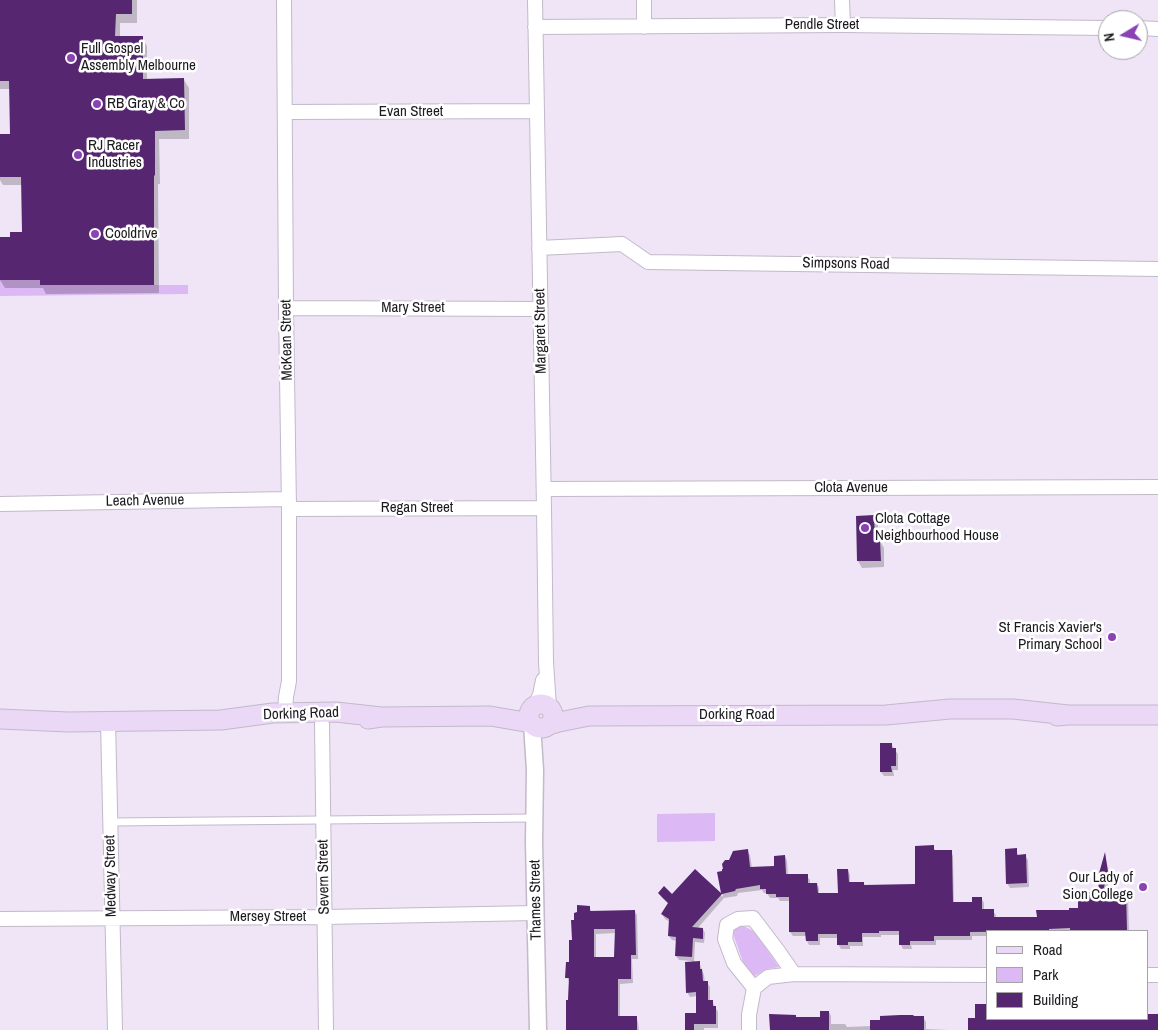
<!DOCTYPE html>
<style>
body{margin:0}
#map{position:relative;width:1158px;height:1030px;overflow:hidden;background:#efe5f6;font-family:"Archivo Narrow",sans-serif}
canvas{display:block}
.legend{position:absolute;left:986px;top:930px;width:162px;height:90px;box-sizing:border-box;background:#fff;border:1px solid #a4a3a5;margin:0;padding:6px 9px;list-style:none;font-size:15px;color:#1c191f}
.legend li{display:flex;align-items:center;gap:10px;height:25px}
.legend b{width:25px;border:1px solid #a4a3a5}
.north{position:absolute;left:1098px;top:10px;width:50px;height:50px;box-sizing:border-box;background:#fff;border:1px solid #a4a3a5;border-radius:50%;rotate:261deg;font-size:14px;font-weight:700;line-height:20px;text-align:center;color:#1c191f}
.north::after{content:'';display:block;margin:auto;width:18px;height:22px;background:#8b42b4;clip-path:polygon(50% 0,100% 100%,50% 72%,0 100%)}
</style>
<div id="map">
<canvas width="1158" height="1030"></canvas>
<ul class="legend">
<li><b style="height:6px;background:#ebd8f7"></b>Road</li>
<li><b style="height:14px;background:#dcb8f5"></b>Park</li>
<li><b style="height:14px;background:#562671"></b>Building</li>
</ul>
<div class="north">N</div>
</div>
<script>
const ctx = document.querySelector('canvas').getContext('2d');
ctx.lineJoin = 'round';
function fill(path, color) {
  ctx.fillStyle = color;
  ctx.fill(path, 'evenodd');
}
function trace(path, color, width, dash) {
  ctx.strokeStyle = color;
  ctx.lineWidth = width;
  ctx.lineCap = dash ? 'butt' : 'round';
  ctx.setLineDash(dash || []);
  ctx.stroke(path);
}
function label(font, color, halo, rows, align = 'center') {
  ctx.font = font + ' "Archivo Narrow",sans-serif';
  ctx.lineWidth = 5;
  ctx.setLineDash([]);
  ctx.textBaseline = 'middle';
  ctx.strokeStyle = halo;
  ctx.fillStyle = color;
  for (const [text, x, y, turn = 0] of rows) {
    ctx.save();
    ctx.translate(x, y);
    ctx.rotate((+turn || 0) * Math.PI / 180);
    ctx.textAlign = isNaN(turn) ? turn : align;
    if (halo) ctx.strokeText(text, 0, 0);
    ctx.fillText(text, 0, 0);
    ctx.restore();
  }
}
const green = new Path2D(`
 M0 280H40V285H188V294L0 296Z
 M715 813V841L657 842V814Z
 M740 924 755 932 779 967 767 969 751 978 748 976 732 931 735 926Z`);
const shadow = new Path2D(`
 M0 0H137V23H120V38H142L147 46V80H184L189 88V139H159L160 184H158L159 293 46 294 43 288H5L0 280V238H11L23 233V185H3L0 180V135H11V89H0Z
 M873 517 878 524V541H880L884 548V567L862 568 858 561Z
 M891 744 898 754V770H893L894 776H884L881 772Z
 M933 847 936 851 951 852 953 856 954 903H973L982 899 984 903V911H993L996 915V919L1038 918 1079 909 1100 893 1105 855 1110 877 1106 892H1126L1128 896 1129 931H987V936H972V940H936V945H911L912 949H903L901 945 900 935H881V937H863V946H850V949H841L838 944V938H820V945H809L807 941V936H793L790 932V901H780L778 898H770L767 893H764L762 890 738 893 737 896 724 898 697 929H703L705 933 704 943 695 942 694 963 699 962 704 975 705 983 707 982 710 987V1001H712L718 1012V1028H704V1030H686L698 1014 697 996 690 997 687 992 692 961 679 960 676 956 677 941 672 940 669 936 670 922 665 919 662 914 669 904 662 898 659 893 672 895 695 871 723 897 719 873 723 872 729 861 747 851 750 855 752 868 775 867 785 856 787 861 788 876H807L810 880V884H817L819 888V895L839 894 848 870 850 875V883H864L865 886 916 885Z
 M1016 850 1019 856H1025L1028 860 1029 887 1010 888 1007 883Z
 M589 907 592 912 634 911 637 915 638 959H632L633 983 620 984V1017H636L638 1022 639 1030H567L569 982 567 977 573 942ZM616 933V958H596V934Z
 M829 1012 831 1016V1024H845L847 1027 871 1026 923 1017 926 1022V1029L948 1030H770L796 1018H821Z
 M1147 1015H1158V1030H969L987 1019H1147Z`);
const building = new Path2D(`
 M0 0H132V14H116L115 36H143V79L184 78 185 130 155 131V175L154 176V285H40V280H0V237H10V232H22L21 177H0V134H10L9 81H0Z
 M874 515 875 540H880L881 561H857L856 516Z
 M880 743H892V748H896V766H891L892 772H880Z
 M934 845V850H952L953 902H972V897H982V909H994V917H1037L1036 910H1069V908H1078V892H1099L1098 877 1105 852 1108 872 1103 891 1126 890 1127 931H1070V928L1049 929V931L970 932V936H934V941H910V945H899V931H879V933H862V942H848V945H837V934H818V941H806L805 932H789V897H776V894H766V889H760V885L736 889 735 891 722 894 692 927 703 928V939L693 938 692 957 675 956 676 937 668 936 669 919 661 914 668 903 658 893 664 886 672 894 695 869 721 893 717 872 722 871V869H723L722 864 725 860H729L733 851 748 849 750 867 774 866V856L785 855 786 874H808V883H817L818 893H838L837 869H848L849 882H864V885L915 884V846Z
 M1017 848V855L1026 854 1027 883 1006 884 1005 849Z
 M577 905 590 906V911L635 910 636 955H631V979H618V1016H637V1030H566V1000H568L569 978H565L566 962H569V940H572L571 920H574V913L577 912ZM594 929H615L614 957H594Z
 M700 961V969H702L703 981H708V1000H713V1006H716V1024H694V1030H685V1013H696V992L686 993 685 962Z
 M975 1004H987V1019H1147V1014H1158V1030H968V1018H975Z
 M820 1011H829V1030H770L769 1014 796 1015V1017H820Z
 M900 1015H913L914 1016H924V1030H870V1020H880V1016Z`);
const service = new Path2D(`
 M110 822 534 818`);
const minor = new Path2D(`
 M284 0 286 308 289 509V681L286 697 285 713
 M535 0 544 508 546 662 549 707
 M842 0 843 25
 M535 27 843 25 1108 28
 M644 27V0
 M1138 28 1158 29
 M285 112 537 111
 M539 248 622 244 648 262 1158 269
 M286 308 540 309
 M544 489 1158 487
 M0 504 289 499
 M289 509 544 508
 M535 706 540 695 543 680
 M108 721 115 1030
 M322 724 326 1030
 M0 919 324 917 536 913
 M1147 975H1158
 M754 988 734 963 725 939 727 925 738 919 753 918 778 951 794 974
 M749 1030V1015L754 988 768 977 794 974 987 975`);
const tertiary = new Path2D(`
 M532 724 535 770 534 842 538 1030`);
const secondary = new Path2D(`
 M529 716a12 12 0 1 1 24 0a12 12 0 1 1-24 0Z
 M1057 716 1068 715H1158
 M0 719 68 722 221 720 273 713 336 712 381 717
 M368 719 381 717 490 716 531 723
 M549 725 559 722 589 716 886 715 950 709H1013L1068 715`);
const markers = [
 [71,58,5,"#8b42b4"],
 [97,104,5,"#8b42b4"],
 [78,155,5,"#8b42b4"],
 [95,234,5,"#8b42b4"],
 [865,528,5,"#8b42b4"],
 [1112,637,5,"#8b42b4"],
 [1143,887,5,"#8b42b4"]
];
const streetNames = [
 ["Pendle Street",822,25],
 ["Evan Street",411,112],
 ["Simpsons Road",846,264,1],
 ["Mary Street",413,308],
 ["Margaret Street",541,331,-91],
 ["McKean Street",287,340,-91],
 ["Clota Avenue",851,488],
 ["Leach Avenue",145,501,-1],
 ["Regan Street",417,508],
 ["Dorking Road",301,714,-2],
 ["Dorking Road",737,715],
 ["Medway Street",111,876,-91],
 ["Severn Street",324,877,-91],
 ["Thames Street",536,900,-91],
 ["Mersey Street",268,917]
];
const poiNames = [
 ["Full Gospel",81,49],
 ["Assembly Melbourne",81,66],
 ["RB Gray & Co",107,104],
 ["RJ Racer",88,146],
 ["Industries",88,163],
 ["Cooldrive",105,234],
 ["Clota Cottage",875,519],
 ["Neighbourhood House",875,536],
 ["St Francis Xavier's",1102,628,"right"],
 ["Primary School",1102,645,"right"],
 ["Our Lady of",1133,878,"right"],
 ["Sion College",1133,895,"right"]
];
fill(green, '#dcb8f5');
fill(shadow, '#0003');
fill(building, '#562671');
trace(service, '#c2b9c9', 9);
trace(minor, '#c2b9c9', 16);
trace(tertiary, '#c2b9c9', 19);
trace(secondary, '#c2b9c9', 21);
trace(service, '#fff', 7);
trace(minor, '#fff', 14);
trace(tertiary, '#fff', 16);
trace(secondary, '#ebd8f7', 19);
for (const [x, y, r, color] of markers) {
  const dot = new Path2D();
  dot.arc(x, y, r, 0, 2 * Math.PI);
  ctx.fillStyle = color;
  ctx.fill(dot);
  trace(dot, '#fff', 2);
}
label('15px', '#1c191f', '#fff', streetNames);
label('15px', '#1c191f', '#fff', poiNames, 'left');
</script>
